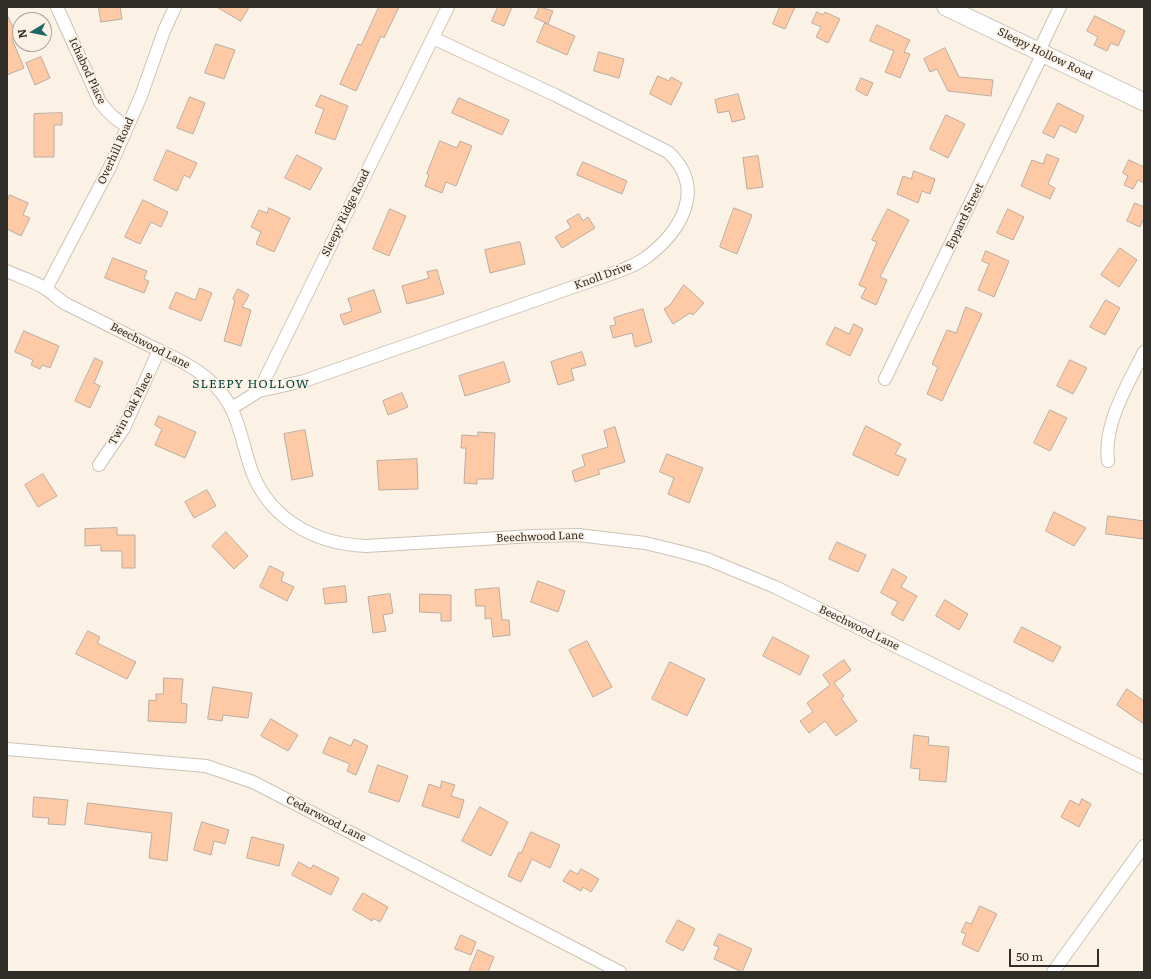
<!DOCTYPE html>
<style>
body{margin:0}
#map{position:relative;width:1151px;height:979px;overflow:hidden;background:#fbf1e4;font-family:Literata,serif}
canvas{display:block}
.frame{position:absolute;inset:0;border:8px solid #312d28;pointer-events:none}
.north{position:absolute;left:12px;top:12px;width:40px;height:40px;box-sizing:border-box;background:#fbf1e4;border:1px solid #aaa399;border-radius:50%;rotate:260deg;font-size:11px;font-weight:700;line-height:16px;text-align:center;color:#312d28}
.north::after{content:'';display:block;margin:auto;width:14px;height:18px;background:#1d6964;clip-path:polygon(50% 0,100% 100%,50% 72%,0 100%)}
.scale{position:absolute;left:1009px;top:949px;width:90px;height:18px;box-sizing:border-box;border:2px solid #312d28;border-top:0;padding-left:5px;font-size:12px;line-height:14px;white-space:nowrap;color:#312d28;-webkit-text-stroke:3px #fbf1e4;paint-order:stroke}
</style>
<div id="map">
<canvas width="1151" height="979"></canvas>
<div class="frame"></div>
<div class="north">N</div>
<div class="scale">50 m</div>
</div>
<script>
const ctx = document.querySelector('canvas').getContext('2d');
ctx.lineJoin = 'round';
function fill(path, color) {
  ctx.fillStyle = color;
  ctx.fill(path, 'evenodd');
}
function trace(path, color, width, dash) {
  ctx.strokeStyle = color;
  ctx.lineWidth = width;
  ctx.lineCap = dash ? 'butt' : 'round';
  ctx.setLineDash(dash || []);
  ctx.stroke(path);
}
function label(font, color, halo, rows, align = 'center') {
  ctx.font = font + ' Literata,serif';
  ctx.lineWidth = 3.5;
  ctx.setLineDash([]);
  ctx.textBaseline = 'middle';
  ctx.strokeStyle = halo;
  ctx.fillStyle = color;
  for (const [text, x, y, turn = 0] of rows) {
    ctx.save();
    ctx.translate(x, y);
    ctx.rotate((+turn || 0) * Math.PI / 180);
    ctx.textAlign = isNaN(turn) ? turn : align;
    if (halo) ctx.strokeText(text, 0, 0);
    ctx.fillText(text, 0, 0);
    ctx.restore();
  }
}
const building = new Path2D(`
 M99 7H120L122 19 101 22Z
 M217 7H249L241 21Z
 M379 7H399L384 38 381 36 356 91 340 84 358 44 361 45Z
 M498 7H512L504 26 492 21Z
 M540 7 553 11 548 24 535 18Z
 M780 7H795L785 29 773 24Z
 M817 12 823 15 825 12 840 19 828 43 816 37 821 27 812 23Z
 M7 15 18 37 12 39 24 68 7 75Z
 M1095 16 1125 31 1118 46 1111 43 1107 51 1094 45 1098 37 1087 31Z
 M545 23 575 36 567 55 537 42Z
 M877 25 910 40 904 52 910 54 900 78 885 72 894 51 870 41Z
 M216 44 235 50 224 79 205 73Z
 M945 48 959 77 993 80 991 96 948 91 937 69 930 72 924 59Z
 M599 52 624 59 619 78 594 71Z
 M41 57 50 78 35 85 26 63Z
 M658 76 669 81 671 77 682 83 671 105 650 94Z
 M861 78 873 83 867 96 856 90Z
 M738 94 745 119 732 122 729 111 718 113 715 100Z
 M321 95 348 106 335 140 315 133 324 109 316 106Z
 M190 97 205 103 193 134 177 128Z
 M459 98 509 120 502 135 452 113Z
 M1058 103 1084 116 1076 133 1060 125 1054 138 1043 133Z
 M62 113V125H54V157H34V114Z
 M946 115 965 124 948 158 930 149Z
 M440 141 457 148 460 141 472 146 456 186 446 182 442 193 425 186 429 175 427 174Z
 M167 150 197 163 190 178 184 175 177 191 154 180Z
 M1047 154 1059 159 1048 184 1055 188 1050 199 1021 186 1032 160 1043 164Z
 M297 155 322 168 310 190 285 178Z
 M758 156 763 187 747 189 743 158Z
 M1129 160 1144 167V183L1138 180 1133 189 1124 185 1128 176 1123 173Z
 M583 162 627 181 622 194 577 175Z
 M914 171 935 179 930 194 922 191 918 203 897 194 903 176 911 179Z
 M10 195 28 203 23 215 30 218 21 236 7 229V202Z
 M143 200 168 212 161 227 151 222 140 244 125 237Z
 M1135 203 1144 207V218L1140 227 1127 221Z
 M269 208 290 218 274 252 256 244 261 232 251 227 259 210 267 213Z
 M734 208 752 215 737 254 720 247Z
 M390 209 406 216 389 256 373 249Z
 M888 209 909 220 880 277 887 280 876 305 861 298 866 288 859 285 877 242 872 240Z
 M1008 209 1024 217 1013 240 997 233Z
 M579 214 583 221 588 217 595 228 562 248 555 237 571 228 567 221Z
 M520 242 525 264 490 273 485 250Z
 M1120 248 1137 260 1119 287 1101 275Z
 M986 251 1009 261 994 297 978 290 989 264 982 261Z
 M113 258 147 271 144 279 149 281 144 293 105 278Z
 M437 270 444 294 407 304 402 286 429 278 427 272Z
 M684 285 704 303 693 315 690 313 673 324 664 309 670 305Z
 M200 288 212 293 201 321 169 308 176 292 195 300Z
 M238 289 249 295 242 307 251 310 241 346 224 341 235 300 233 299Z
 M374 290 381 312 344 325 340 315 352 311 348 299Z
 M1106 300 1120 308 1105 335 1090 327Z
 M966 307 982 314 942 401 927 394 938 367 932 364 947 330 956 333Z
 M643 309 652 342 635 347 632 333 613 338 610 326 616 325 614 318Z
 M854 324 863 329 850 356 826 344 835 327 849 334Z
 M24 331 59 346 50 368 42 365 40 369 31 365 33 360 15 352Z
 M582 352 586 365 571 369 574 380 558 385 551 362Z
 M95 358 103 362 94 383 100 386 90 408 75 401Z
 M1070 360 1087 368 1073 394 1057 386Z
 M504 362 510 382 465 396 459 376Z
 M402 393 408 407 388 415 383 401Z
 M1050 410 1067 418 1050 451 1034 443Z
 M159 416 196 432 185 458 155 445 162 429 155 425Z
 M866 426 901 444 895 454 906 459 898 476 853 455Z
 M615 427 625 462 598 470 600 474 575 482 572 471 585 466 582 455 608 447 604 431Z
 M305 430 313 476 292 480 284 434Z
 M478 432 495 433 493 479H477V484L464 483 466 448H461L462 435 478 436Z
 M667 454 703 468 689 503 668 494 674 478 660 472Z
 M417 459 418 489 379 490 377 461Z
 M43 474 57 496 38 507 25 485Z
 M207 490 216 506 194 518 185 502Z
 M1054 512 1086 528 1074 546 1046 531Z
 M1108 516 1144 521V539L1106 534Z
 M117 528V535H135V568H122V551H101V545L85 546V529Z
 M226 532 248 556 234 569 212 546Z
 M837 542 866 555 858 572 829 559Z
 M270 566 284 573 281 581 294 587 287 601 260 587Z
 M893 569 907 577 901 587 917 596 903 621 891 614 898 602 881 593Z
 M538 581 565 591 558 612 531 602Z
 M345 586 347 602 325 604 323 589Z
 M499 588 502 620H509L510 635 493 637 491 618 485 619V606H476L475 590Z
 M390 594 393 613 383 615 386 631 373 633 368 597Z
 M420 594 451 595V621H441V613L420 612Z
 M945 600 968 614 959 630 936 616Z
 M1022 627 1061 647 1053 662 1014 642Z
 M88 631 100 637 97 643 136 662 127 679 76 654Z
 M773 637 809 656 800 675 763 656Z
 M587 641 612 687 593 697 569 650Z
 M844 660 851 670 834 683 844 696 841 698 857 721 836 736 825 721 809 733 800 721 813 712 807 703 830 685 823 675Z
 M670 662 705 679 687 716 652 699Z
 M164 678 183 679 181 703 187 704 186 723 148 721 149 700 156 701V694H163Z
 M213 687 252 693 248 718 223 715 222 721 208 719Z
 M1127 689 1144 701V724L1117 705Z
 M271 719 298 735 288 751 261 736Z
 M914 735 929 737 928 745 949 747 946 782 919 780 920 769 911 768Z
 M330 737 351 746 354 739 368 746 356 775 347 771 350 764 323 753Z
 M378 765 408 776 399 802 369 792Z
 M442 781 455 785 451 796 464 800 459 818 422 806 429 784 440 788Z
 M34 797 68 800 65 825 48 824 49 818 33 817Z
 M1082 799 1091 804 1079 827 1061 817 1070 800 1079 805Z
 M88 803 172 813 167 861 149 858 152 833 85 824Z
 M480 807 508 822 491 856 462 841Z
 M202 822 229 830 225 844 214 841 211 855 194 850Z
 M531 832 560 845 550 868 532 859 521 882 508 876 519 852 521 853Z
 M252 837 284 845 279 866 247 858Z
 M299 862 311 869 313 865 339 878 331 895 292 875Z
 M581 869 599 879 591 892 583 887 581 891 563 881 570 870 577 874Z
 M363 893 388 907 380 922 373 918 372 921 353 910Z
 M980 906 997 914 978 952 962 944 966 934 961 932 966 922 971 924Z
 M678 920 695 929 683 951 666 942Z
 M719 934 752 949 742 972 714 959 719 947 714 945Z
 M461 935 476 942 471 955 455 949Z
 M478 950 494 957 488 972H469Z`);
const street = new Path2D(`
 M57 7 100 102C108 113 115 120 127 126
 M1039 51 1060 7
 M7 271C19 277 34 281 46 289 54 294 59 301 68 305 94 318 120 331 146 344 168 355 191 364 209 380 237 404 239 431 249 463 265 517 313 544 366 546L533 536 578 535 645 543 678 551 707 559 775 587 1144 768
 M46 289 109 169 141 96 164 31 175 7
 M885 379 1043 53
 M259 391 304 381 622 270C629 267 637 264 644 259 680 233 708 189 668 152L555 95 433 38
 M232 408 259 391 448 7
 M1108 461C1103 424 1128 384 1144 352
 M99 465 124 428 159 350
 M7 749 206 766 253 782 620 972
 M1053 972 1144 846`);
const secondary = new Path2D(`
 M946 7 1144 102`);
const streetNames = [
 ["Sleepy Hollow Road",1045,54,26],
 ["Ichabod Place",87,71,65],
 ["Overhill Road",116,151,-66],
 ["Sleepy Ridge Road",346,213,-64],
 ["Eppard Street",965,216,-64],
 ["Knoll Drive",603,276,-20],
 ["Beechwood Lane",150,346,27],
 ["Twin Oak Place",131,409,-62],
 ["Beechwood Lane",540,537,-2],
 ["Beechwood Lane",859,628,26],
 ["Cedarwood Lane",326,819,27]
];
const neighbourhoodNames = [
 ["SLEEPY HOLLOW",251,384]
];
fill(building, '#fecaa5');
trace(building, '#baaca3', 1);
trace(street, '#ccc3b6', 14);
trace(secondary, '#ccc3b6', 19);
trace(street, '#fff', 12);
trace(secondary, '#fff', 17);
label('11px', '#312d28', '#fbf1e4', streetNames);
ctx.letterSpacing = '1px';
label('12px', '#00433f', '#fbf1e4', neighbourhoodNames);
ctx.letterSpacing = '0px';
</script>
